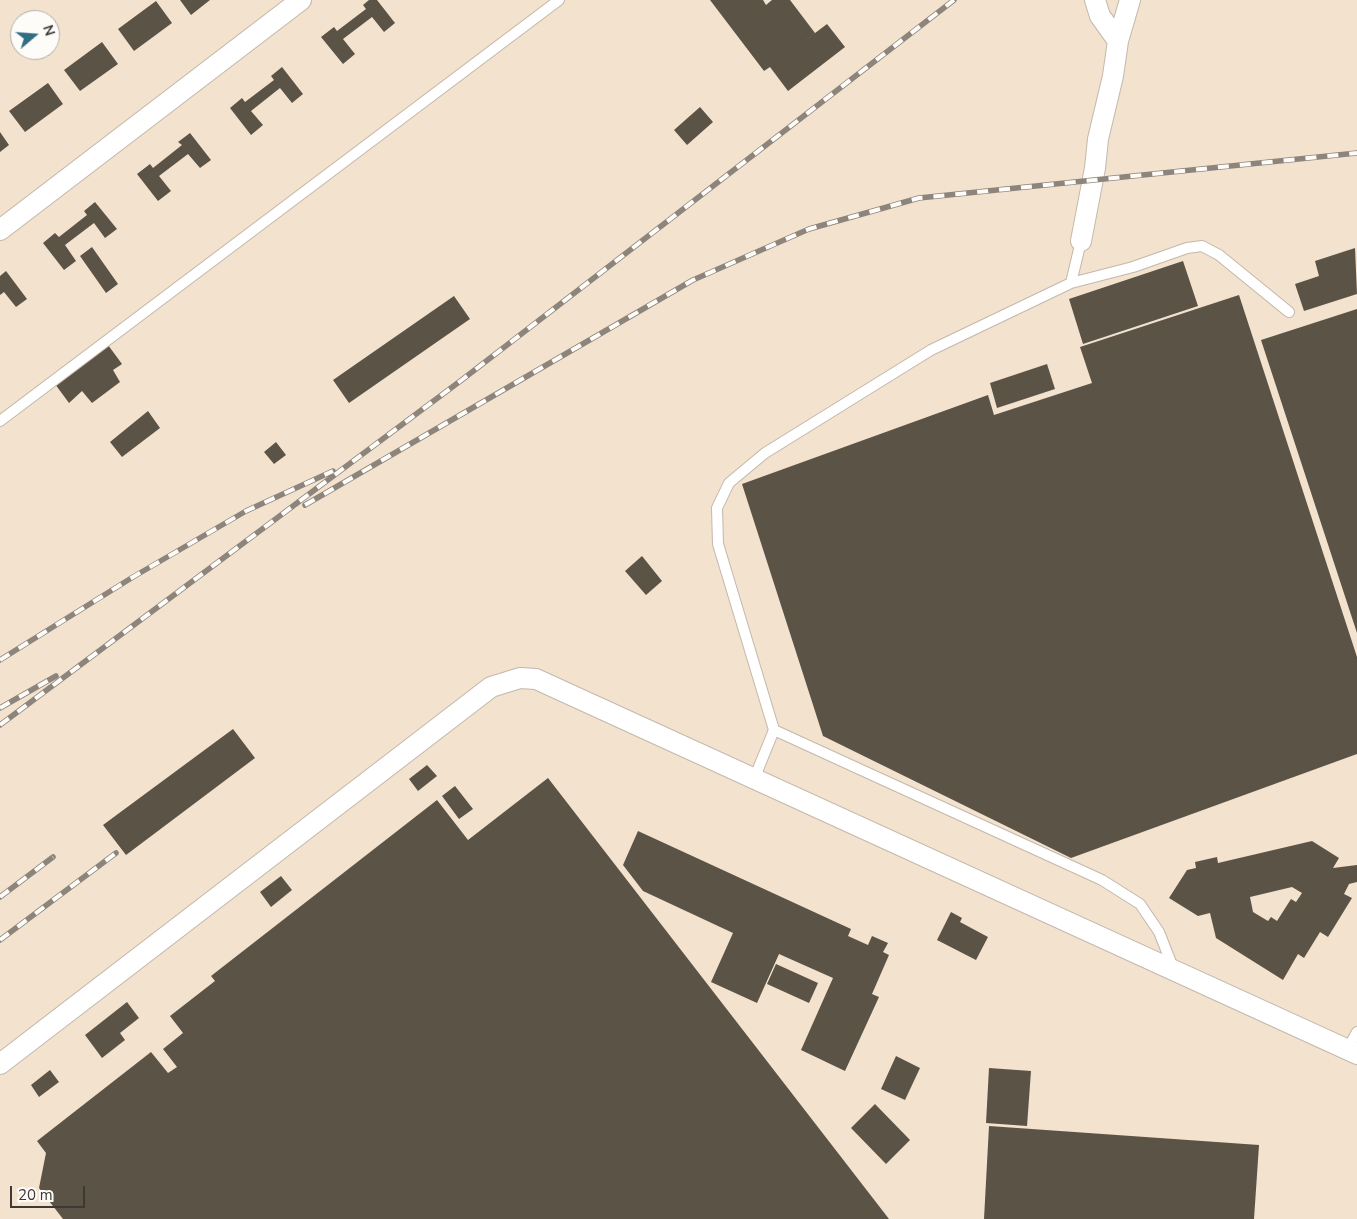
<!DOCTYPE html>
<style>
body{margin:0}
#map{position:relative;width:1357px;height:1219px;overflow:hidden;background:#f8eddf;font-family:"Nunito Sans",sans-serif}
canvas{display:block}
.north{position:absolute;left:10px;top:10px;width:50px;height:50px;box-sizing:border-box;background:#fefcf9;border:1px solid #b1aeaa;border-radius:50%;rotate:72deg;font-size:14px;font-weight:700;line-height:20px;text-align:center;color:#3e3934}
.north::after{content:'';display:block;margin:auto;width:18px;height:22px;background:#306e84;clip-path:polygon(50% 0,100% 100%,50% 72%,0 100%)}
.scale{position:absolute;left:10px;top:1186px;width:75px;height:22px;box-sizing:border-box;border:2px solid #3e3934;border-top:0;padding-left:6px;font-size:15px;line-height:18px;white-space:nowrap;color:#3e3934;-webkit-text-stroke:4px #fefcf9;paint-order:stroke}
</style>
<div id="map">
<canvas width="1357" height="1219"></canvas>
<div class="north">N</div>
<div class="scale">20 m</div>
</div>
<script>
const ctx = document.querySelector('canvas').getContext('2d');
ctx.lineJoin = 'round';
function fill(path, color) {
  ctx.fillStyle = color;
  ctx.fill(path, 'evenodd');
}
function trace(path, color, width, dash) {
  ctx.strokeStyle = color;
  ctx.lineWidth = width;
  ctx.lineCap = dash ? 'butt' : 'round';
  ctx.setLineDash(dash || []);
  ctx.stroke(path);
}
const built = new Path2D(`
 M0 0H1357V1219H0ZM20 20H50V50H20Z`);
const building = new Path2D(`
 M180 0H210L191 15Z
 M369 0H377L395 23 384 32 372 17 343 39 355 54 343 64 321 37 334 27 337 31 366 9 363 5Z
 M710 0H763L766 5 772 0H790L815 33 790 52 827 24 845 47 788 91 770 67 764 71Z
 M156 1 172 23 134 51 118 29Z
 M102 42 118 64 80 91 64 70Z
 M282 67 303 94 292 103 280 88 251 111 263 125 251 135 230 108 242 98 245 102 274 80 271 76Z
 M48 83 63 104 25 132 9 111Z
 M700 107 713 122 687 145 674 130Z
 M0 132 9 145 0 152Z
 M190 133 211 160 200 168 188 154 159 176 171 191 158 201 137 174 150 164 153 168 182 145 178 142Z
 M95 202 117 229 105 238 94 223 65 245 76 261 64 270 43 243 55 233 59 237 87 215 84 211Z
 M92 247 118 284 106 293 80 256Z
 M1355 248 1357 294 1304 311 1295 284 1319 276 1315 261Z
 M1183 261 1198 306 1083 344 1069 299Z
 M6 271 27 299 16 307 4 292 0 295V276Z
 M1239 295 1357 657V754L1071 858 823 736 742 484 988 395 994 415 1092 383 1080 347Z
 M454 296 470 319 349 403 333 380Z
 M1357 309V633L1261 340Z
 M108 345 122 364 113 370 120 382 92 403 82 391 69 403 55 384Z
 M1047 364 1055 389 997 408 990 383Z
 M148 411 160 428 122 457 110 442Z
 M276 442 286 455 274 464 264 452Z
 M642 556 662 581 646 595 625 571Z
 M233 729 255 758 126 855 103 825Z
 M427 765 437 776 418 791 409 779Z
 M548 778 889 1219H63L39 1188 46 1153 37 1141 151 1052 168 1073 177 1067 163 1049 183 1033 170 1016 215 981 211 976 437 800 468 840Z
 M455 786 473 809 459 819 442 796Z
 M638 831 851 929 848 936 868 945 872 936 888 943 883 952 889 955 872 994 879 997 845 1071 801 1050 833 978 779 954 757 1003 711 982 733 933 643 891 623 865Z
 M1312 841 1339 858 1333 868 1357 865V882L1349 884 1344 894 1352 898 1328 937 1320 932 1304 958 1298 954 1283 980 1216 938 1210 913 1198 916 1169 898 1187 870 1196 868 1195 862 1217 857 1218 863ZM1292 887 1302 893 1296 902 1291 899 1277 921 1271 917 1268 921 1253 912 1250 897Z
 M281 876 292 890 271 907 260 892Z
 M951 912 962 918 960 922 988 937 976 960 937 940Z
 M776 964 818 983 809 1003 767 984Z
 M127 1002 139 1018 120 1033 125 1040 102 1058 85 1035Z
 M896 1056 920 1068 905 1100 881 1089Z
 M989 1068 1031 1071 1027 1126 986 1123Z
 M50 1070 59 1082 39 1097 31 1085Z
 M875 1104 910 1140 886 1164 851 1128Z
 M989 1126 1259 1145 1254 1219H984Z`);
const lane = new Path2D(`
 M1071 283 1081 241
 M0 421 559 0
 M754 779 774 730
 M1174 970 1159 932 1140 904 1102 880 774 730 718 544 717 508 729 483 765 453 931 350 1071 283 1133 267 1187 248 1202 246 1219 255 1289 312
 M1347 1050 1357 1032`);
const street = new Path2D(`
 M1095 0 1100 16 1118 41
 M0 230 301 0
 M1081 241 1095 168 1098 139 1113 76 1118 41 1130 0
 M0 1064 491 687 520 678 536 679 1357 1054`);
const rail = new Path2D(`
 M305 505 693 280 809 229 919 198 1357 153
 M0 660 133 577 246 511 333 471
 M0 708 56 676
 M0 725 463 379 954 0
 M0 897 53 857
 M0 940 116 853`);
fill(built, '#f2e2ce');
fill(building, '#5c5347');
trace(lane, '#c3b8ab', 12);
trace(street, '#c3b8ab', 22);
trace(lane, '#fff', 10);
trace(street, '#fff', 20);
trace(rail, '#8d857c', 5.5);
trace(rail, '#fefcf9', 4, [11]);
</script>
